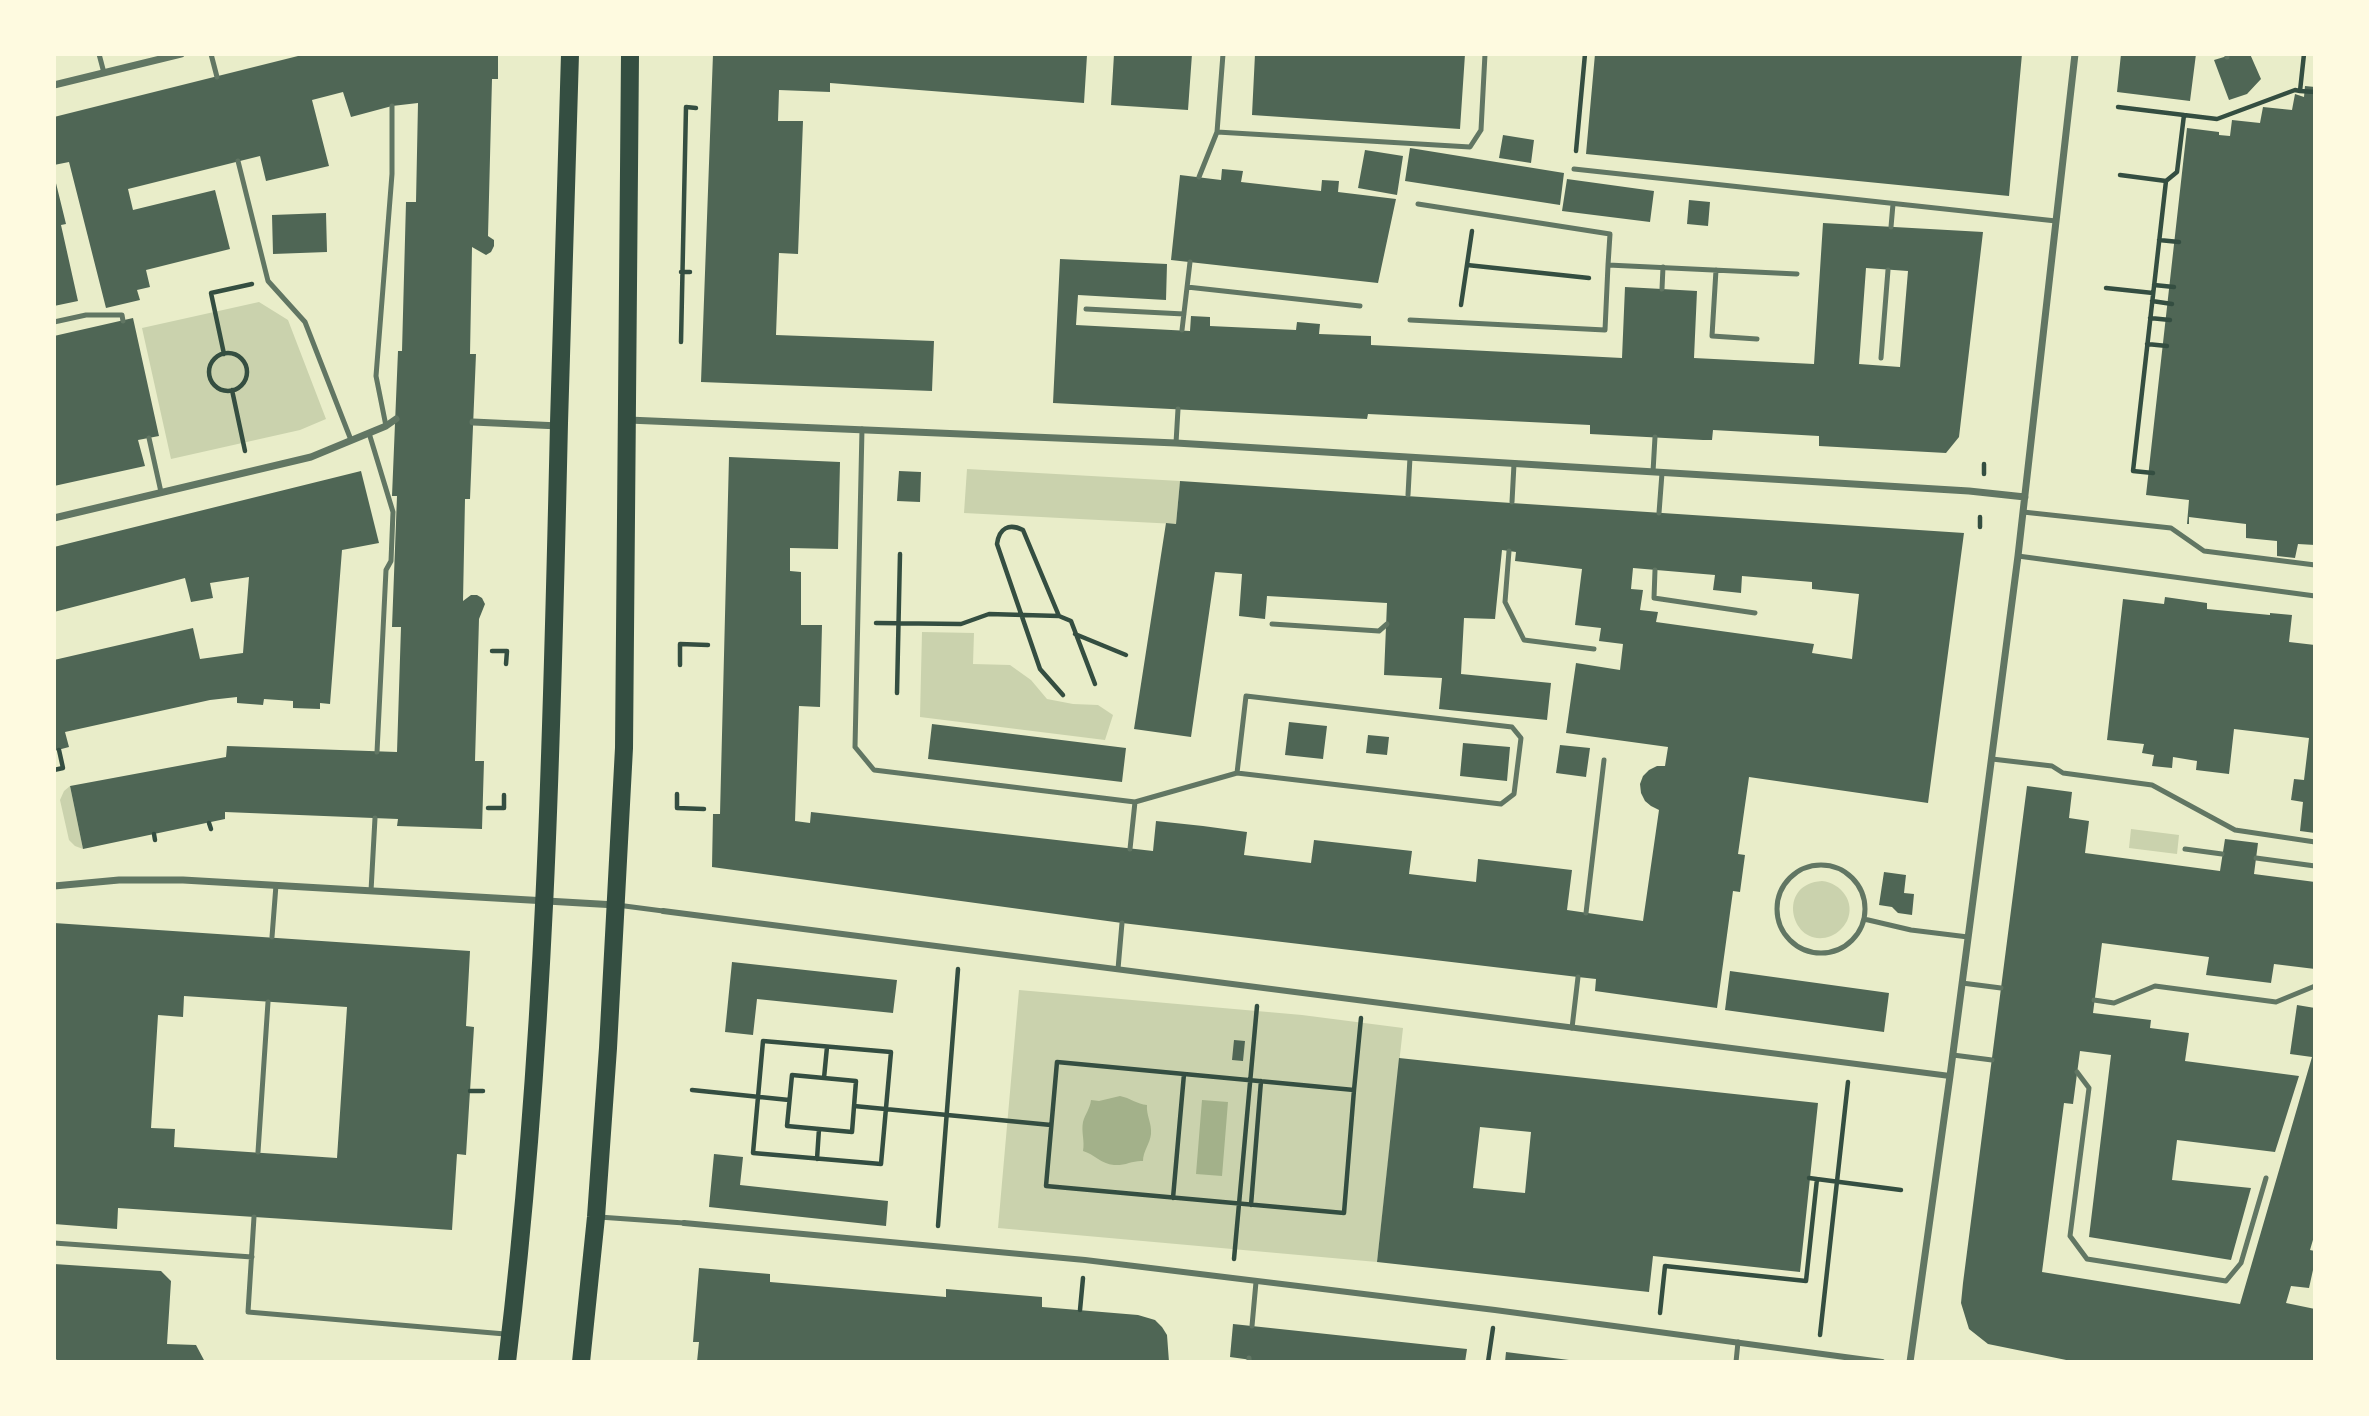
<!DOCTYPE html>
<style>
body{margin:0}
#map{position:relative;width:2369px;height:1416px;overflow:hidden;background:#e9edc9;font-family:Barlow,sans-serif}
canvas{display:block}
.frame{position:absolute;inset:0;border:56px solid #fefae0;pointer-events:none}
</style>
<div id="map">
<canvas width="2369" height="1416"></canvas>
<div class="frame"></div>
</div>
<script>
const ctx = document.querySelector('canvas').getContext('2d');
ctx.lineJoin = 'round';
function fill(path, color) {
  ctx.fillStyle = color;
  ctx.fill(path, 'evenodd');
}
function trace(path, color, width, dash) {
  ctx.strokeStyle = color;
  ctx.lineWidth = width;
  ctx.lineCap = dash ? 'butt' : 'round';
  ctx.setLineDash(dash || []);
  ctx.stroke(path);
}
const green = new Path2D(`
 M259 302 288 320 326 419 300 430 171 459 142 328Z
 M967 469 1180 481 1176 524 964 513Z
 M922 632 974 633 973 664 1010 665 1031 680 1047 699 1073 704 1098 705 1113 715 1105 740 920 717Z
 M70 786 83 849 75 846 69 840 60 800 64 791Z
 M2131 829 2179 835 2177 854 2129 848Z
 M1822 881C1841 883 1856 902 1847 921 1843 928 1838 933 1831 936 1792 951 1774 884 1822 881Z
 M1019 990 1302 1015 1403 1028 1377 1262 998 1228Z`);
const water = new Path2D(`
 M1120 1096C1130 1098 1137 1104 1147 1105 1146 1115 1152 1123 1151 1134 1150 1144 1143 1151 1143 1161 1133 1160 1125 1166 1114 1165 1101 1164 1094 1154 1083 1151 1085 1141 1081 1132 1083 1122 1085 1114 1090 1109 1091 1100L1099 1101Z
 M1202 1100 1228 1102 1222 1176 1196 1174Z`);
const building = new Path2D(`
 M306 54H498V79H492L488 236 494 240V246L491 252 486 255 472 247 470 354H476L470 499H465L463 601 471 595H477L482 598 485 604 479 619 475 761H484L482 829 397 826 398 819 225 812V819L83 849 70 786 226 757 227 746 397 752 401 627H392L397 496H392L398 351H402L406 202H416L418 103 392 106 351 117 343 92 312 100 329 166 266 181 260 156 128 189 133 210 215 190 230 249 146 270 150 287 137 290 140 300 106 308 69 162 54 165V117Z
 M713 54 1087 55 1084 103 830 83V92L779 90 778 121H803L798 254 779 253 776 335 934 341 932 391 701 382Z
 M1114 54H1192L1188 110 1111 105Z
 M1255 54H1465L1460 129 1252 115Z
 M1595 54H2022L2009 196 1586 154Z
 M2121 54H2196L2190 101 2117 92Z
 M2234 54H2250L2261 79 2247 94 2229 100 2214 60Z
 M2305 86 2315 87V545L2298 544 2295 558 2277 556V541L2246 538V524L2189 517V524H2187L2189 500 2146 495 2187 128 2219 132V135L2230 136 2232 120 2260 123 2263 107 2292 110 2295 94 2304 97Z
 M1503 135 1534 140 1531 163 1499 158Z
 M1410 148 1564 173 1560 205 1405 181Z
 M1365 150 1403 156 1397 195 1358 188Z
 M1222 169 1243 171 1241 182 1321 191 1322 180 1339 181 1338 192 1396 199 1378 283 1171 260 1180 175 1221 180Z
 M54 175 66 224 61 225 78 301 54 306Z
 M1567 179 1654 191 1650 222 1562 211Z
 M1689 200 1710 202 1708 226 1687 224Z
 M326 213 327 252 273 254 272 215Z
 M1823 223 1983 232 1959 437 1946 453 1819 446V436L1713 430 1712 440H1703L1590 434V425L1368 414 1367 419 1053 403 1060 259 1167 264 1166 300 1078 295 1076 325 1190 331 1191 316 1210 317V326L1296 330 1297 322 1320 324 1319 334 1371 336V345L1622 358 1625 287 1662 289 1697 291 1694 358 1814 364ZM1866 268 1908 271 1900 367 1859 364Z
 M133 318 159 436 138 440 145 466 54 486V336Z
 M729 457 840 462 838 549 790 548V571L801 572V625H822L820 707 799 706 795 821 810 823 811 812 1153 851 1156 821 1203 826 1247 832 1244 855 1311 863 1314 840 1412 851 1409 874 1476 882 1478 859 1572 870 1567 910 1643 921 1659 810 1651 806 1645 801 1641 793 1640 784 1643 776 1649 770 1657 766H1665L1668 747 1566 733 1576 663 1620 670 1623 644 1599 641 1601 628 1575 625 1582 569 1515 561 1516 552 1502 550 1495 619 1464 618 1461 674 1551 683 1547 720 1439 709 1442 678 1384 675 1387 603 1267 596 1265 619 1239 616 1242 574 1215 572 1191 737 1134 729 1166 523 1176 524 1180 481 1964 533 1928 803 1749 777 1738 854 1745 855 1740 892 1733 891 1717 1008 1595 991 1596 979 1578 977 1122 923 712 867 713 814H720ZM1633 568 1715 575 1713 590 1741 593 1742 576 1812 582V589L1859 594 1852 659 1812 653 1814 644 1656 622 1658 612 1640 610 1643 590 1631 589Z
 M361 471 379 543 342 550 330 704 320 703V709L293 708V701L264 699 263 705 237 703V697L210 700 65 732 69 747 54 751V660L193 628 200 659 243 653 249 577 210 583 213 598 191 602 185 578 54 612V547Z
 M899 471 921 472 920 502 897 501Z
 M2165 597 2207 603V609L2270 615V613L2292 615 2289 642 2315 645V833L2300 831 2303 802 2291 800 2294 779 2304 780 2309 738 2234 729 2229 774 2196 770 2197 761 2173 757 2172 768 2152 766 2154 755 2142 753 2144 744 2107 740 2123 599 2164 604Z
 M1289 722 1327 726 1323 759 1285 755Z
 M932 724 1126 748 1122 782 928 759Z
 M1368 735 1389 737 1387 755 1366 753Z
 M1463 743 1510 747 1507 781 1460 776Z
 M1560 745 1590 748 1586 777 1556 773Z
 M2027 786 2072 792 2069 818 2089 821 2085 853 2220 871 2225 839 2258 843 2254 874 2315 882V969L2274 964 2271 983 2206 975 2209 957 2102 943 2093 1013 2151 1020 2150 1028 2189 1033 2185 1061 2299 1076 2275 1152 2177 1140 2172 1180 2251 1188 2231 1260 2089 1237 2111 1055 2080 1051 2073 1104 2064 1103 2042 1272 2240 1304 2312 1057 2290 1054 2297 1005 2315 1008V1233L2310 1250 2315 1251V1261L2309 1288 2291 1286 2286 1303 2315 1309V1362H2076L1988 1344 1969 1329 1961 1303 1963 1283Z
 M1884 872 1906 875 1904 893 1914 894 1912 915 1898 913 1892 907 1879 905Z
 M54 923 470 951 466 1026 474 1027 466 1155 457 1154 452 1230 118 1208 117 1229 54 1224ZM184 996 347 1007 337 1158 174 1147 175 1129 151 1128 158 1015 183 1017Z
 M732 962 897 980 893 1013 757 999 753 1035 725 1032Z
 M1730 971 1889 993 1884 1032 1725 1010Z
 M1234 1040 1245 1041 1243 1061 1232 1060Z
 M1399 1058 1818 1103 1800 1272 1653 1256 1649 1292 1377 1262ZM1480 1127 1531 1132 1525 1193 1473 1188Z
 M714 1154 743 1157 740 1185 888 1201 886 1226 709 1207Z
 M54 1264 161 1271 171 1281 167 1344 196 1345 205 1362H60L54 1358Z
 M699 1268 770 1274V1282L946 1297V1289L1042 1297V1307L1138 1315 1155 1320 1162 1327 1167 1335 1169 1362H965L938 1360V1362H697L699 1342H693Z
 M1233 1324 1467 1349 1465 1362H1266L1230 1357Z
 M1506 1352 1569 1360V1362H1505Z`);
const path = new Path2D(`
 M2304 54 2300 91 2315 92
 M2118 107 2217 119 2295 90 2300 91
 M1576 151 1585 54
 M2120 175 2166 181 2177 172 2184 115
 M2159 240 2179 242
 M1467 265 1589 278
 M681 272H690
 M2154 285 2174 287
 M2106 288 2153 293
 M2152 301 2172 304
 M1461 305 1472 231
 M2150 318 2170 320
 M681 342 686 107 696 108
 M2147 344 2167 346
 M209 372a19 19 0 1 1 38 0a19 19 0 1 1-38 0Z
 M224 354 211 293 252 284
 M232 390 245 451
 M2153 473 2133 471 2166 181
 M1984 474V464
 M1980 527V517
 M1059 616 1023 530C1009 523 999 528 997 544L1040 669 1063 695
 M876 623 961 624 989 614 1059 616 1071 621 1095 684
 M1075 634 1126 655
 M492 651H507L506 664
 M680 665V644L708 645
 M897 693 900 554
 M54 770 63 768 59 750
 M677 794V808L704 809
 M488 808H504V795
 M209 823 211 829
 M154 834 155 840
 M763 1041 891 1052 881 1164 753 1153Z
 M1057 1062 1354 1090 1344 1213 1046 1186Z
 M792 1075 856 1081 852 1132 787 1126Z
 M824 1078 827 1047
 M692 1090 789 1100
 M1354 1090 1361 1018
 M470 1091H483
 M854 1106 1051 1125
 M817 1159 819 1129
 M1809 1178 1901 1190
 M1173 1198 1184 1074
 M1251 1205 1261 1081
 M938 1226 958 969
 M1234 1259 1257 1006
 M1080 1310 1083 1278
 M1660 1313 1665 1266 1806 1281 1817 1179
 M1820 1335 1848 1082
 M1488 1362 1493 1328`);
const service = new Path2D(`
 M99 54 104 73
 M211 54 217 77
 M2227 54V57
 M1217 132 1470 147 1481 130 1485 54
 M238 161 268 281 305 322 351 440
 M1574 169 2056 221
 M1199 177 1217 132 1223 54
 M1418 204 1610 234 1608 265
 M1891 227 1893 204
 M1716 270 1712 336 1757 339
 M1187 287 1360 306
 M1662 289 1663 267
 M1086 309 1184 314
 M1410 320 1605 330 1608 265 1797 274
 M54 322 86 315H122L123 321
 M1182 330 1190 262
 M1881 358 1888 270
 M386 426 376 376 392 174V106
 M862 429 855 747 874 770 1135 802 1130 849
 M369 433 393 512 391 561 386 570 377 752
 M149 438 161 492
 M1176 443 1178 409
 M1653 472 1655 437
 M1408 495 1410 457
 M1512 502 1514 464
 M2023 512 2171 528 2204 551 2315 565
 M1659 513 1662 473
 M1509 551 1505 602 1524 640 1594 649
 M2018 556 2315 596
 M1655 570 1654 598 1755 613
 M1272 624 1379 631 1387 624
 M1992 759 2052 766 2063 773 2152 785 2235 830 2315 842
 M1135 802 1237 773 1501 804 1514 794 1521 738 1512 727 1246 696 1237 773
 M2185 849 2222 854
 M2256 858 2315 866
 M1777 909a44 44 0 1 1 88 0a44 44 0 1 1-88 0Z
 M371 891 375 818
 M617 905 663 911
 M1586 913 1604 760
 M1864 919 1911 930 1968 937
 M272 937 276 885
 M1118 969 1122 923
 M1962 983 2001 988
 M2094 1000 2114 1003 2155 986 2276 1002 2315 986
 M1572 1028 1578 977
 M1953 1055 1992 1060
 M2077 1072 2089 1088 2070 1236 2087 1259 2226 1281 2241 1263 2266 1178
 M258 1152 268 1002
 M254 1217 248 1312 505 1334
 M599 1217 684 1223
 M54 1243 252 1257
 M1252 1326 1256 1282
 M1249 1362V1358
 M1736 1362 1738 1342`);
const pedestrian = new Path2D(`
 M663 911 1950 1076
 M684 1223 1085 1260 1495 1310 1882 1362`);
const minor = new Path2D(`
 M54 85 181 54
 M628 420 1176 443 1969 491 2025 497
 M473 422 559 426
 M54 518 311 457 386 426 396 419
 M54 886 119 880H183L616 905
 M1910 1362 1950 1076 2018 556 2075 54`);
const primary = new Path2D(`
 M507 1362C545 1050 552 736 559 423 562 300 566 177 570 54
 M581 1362 596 1217 608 1048 624 748 630 54`);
fill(green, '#cad2ad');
fill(water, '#a3b18a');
fill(building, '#4f6655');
trace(path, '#344e41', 4.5);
trace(service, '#617663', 5);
trace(pedestrian, '#617663', 6);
trace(minor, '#617663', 7);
trace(primary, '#344e41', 18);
</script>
